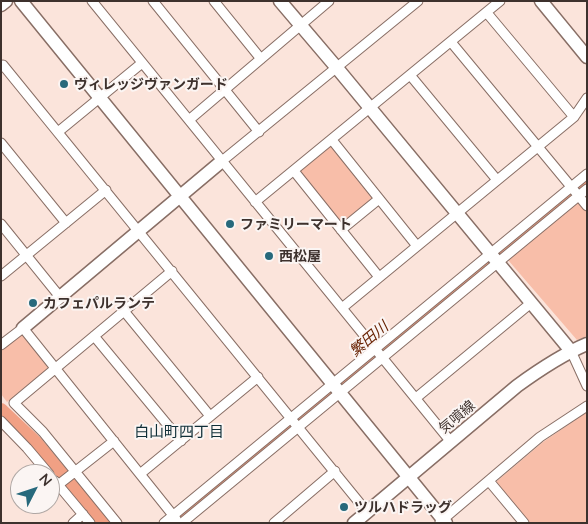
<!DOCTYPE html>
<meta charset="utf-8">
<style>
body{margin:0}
#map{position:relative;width:588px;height:524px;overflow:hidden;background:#fbe4db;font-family:Lato,sans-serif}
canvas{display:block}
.frame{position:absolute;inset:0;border:2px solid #3d312d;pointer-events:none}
.north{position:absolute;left:10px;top:464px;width:50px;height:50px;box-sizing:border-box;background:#fbf5f3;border:1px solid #afa7a4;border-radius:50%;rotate:49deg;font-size:14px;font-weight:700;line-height:20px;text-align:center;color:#3d312d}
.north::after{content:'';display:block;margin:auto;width:18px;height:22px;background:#27697c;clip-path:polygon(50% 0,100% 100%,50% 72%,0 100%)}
</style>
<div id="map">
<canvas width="588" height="524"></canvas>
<div class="frame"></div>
<div class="north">N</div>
</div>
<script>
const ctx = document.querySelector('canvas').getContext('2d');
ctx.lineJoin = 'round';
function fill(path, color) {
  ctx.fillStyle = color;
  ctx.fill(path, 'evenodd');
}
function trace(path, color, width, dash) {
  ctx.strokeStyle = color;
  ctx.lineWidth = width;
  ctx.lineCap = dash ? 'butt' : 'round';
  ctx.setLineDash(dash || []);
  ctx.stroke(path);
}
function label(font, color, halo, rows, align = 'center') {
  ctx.font = font + ' Lato,"Noto Sans JP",sans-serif';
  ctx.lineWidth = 4;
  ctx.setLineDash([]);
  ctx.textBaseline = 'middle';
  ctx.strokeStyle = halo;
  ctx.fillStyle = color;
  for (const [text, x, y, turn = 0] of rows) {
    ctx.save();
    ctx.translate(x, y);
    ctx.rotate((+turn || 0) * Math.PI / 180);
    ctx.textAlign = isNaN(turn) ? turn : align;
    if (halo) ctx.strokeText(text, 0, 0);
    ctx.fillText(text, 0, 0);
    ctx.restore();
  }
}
const green = new Path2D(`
 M329 146 332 147 374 197 373 201 344 225H341L299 174 300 170Z
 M580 201 587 209V336L577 340 508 260Z
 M18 334H22L48 366 47 370 7 402 1 394V348Z
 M587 412V523H528L497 484V481L543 442Z`);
const river = new Path2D(`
 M1 410 35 442 102 523
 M172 523 587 181`);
const street = new Path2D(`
 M92 1 451 442
 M153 1 259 132
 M214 1 261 59
 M487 13 574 117
 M451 42 587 206
 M1 67 3 65 367 512
 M410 75 497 180
 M189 120 329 1
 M58 132 142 63
 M332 140 417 246
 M1 143 66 223
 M222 161 418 1
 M294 171 379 277
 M255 202 500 1
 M1 224 60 297
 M341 230 379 199
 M1 276 106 190
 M342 308 574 117 587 98
 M124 311 210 416
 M94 336 181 441
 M1 345 23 328 176 519
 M571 351 587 386
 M416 398 531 303
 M1 421 27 448 49 474
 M140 474 258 377
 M55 481 90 523
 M489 481 524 523
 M58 485 114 441
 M440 522 540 437 587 406
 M73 523 83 514
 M117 523 43 432 14 403 172 271
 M164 523 587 174
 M182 523 587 189
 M274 523 335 471`);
const secondary = new Path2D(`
 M21 1 446 523
 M280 1 337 68 571 351
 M541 1 587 57
 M1 5 6 1
 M23 328 222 161
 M354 523 517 386C539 370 561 355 587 344`);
const markers = [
 [64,84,5,"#27697c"],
 [230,224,5,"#27697c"],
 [269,256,5,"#27697c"],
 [33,303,5,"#27697c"],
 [344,507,5,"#27697c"]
];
const poiNames = [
 ["ヴィレッジヴァンガード",74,84],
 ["ファミリーマート",240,224],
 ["西松屋",279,256],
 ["カフェパルランテ",43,303],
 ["ツルハドラッグ",354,507]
];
const streetNames = [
 ["気噴線",457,417,-40]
];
const waterNames = [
 ["繁田川",369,339,-40]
];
const neighbourhoodNames = [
 ["白山町四丁目",179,432]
];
fill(green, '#f8bea9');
trace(river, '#f1a084', 14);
trace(street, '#886e65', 11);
trace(secondary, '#886e65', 15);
trace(street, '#fff', 9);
trace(secondary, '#fff', 12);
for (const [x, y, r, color] of markers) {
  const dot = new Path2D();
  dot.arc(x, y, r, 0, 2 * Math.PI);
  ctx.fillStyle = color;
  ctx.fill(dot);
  trace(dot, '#fbf5f3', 2);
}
label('bold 14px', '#3d312d', '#fbf5f3', poiNames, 'left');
label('14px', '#3d312d', '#fbf5f3', streetNames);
label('italic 15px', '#692304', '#fbf5f3', waterNames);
label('15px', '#0f2e37', '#fbf5f3', neighbourhoodNames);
</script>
